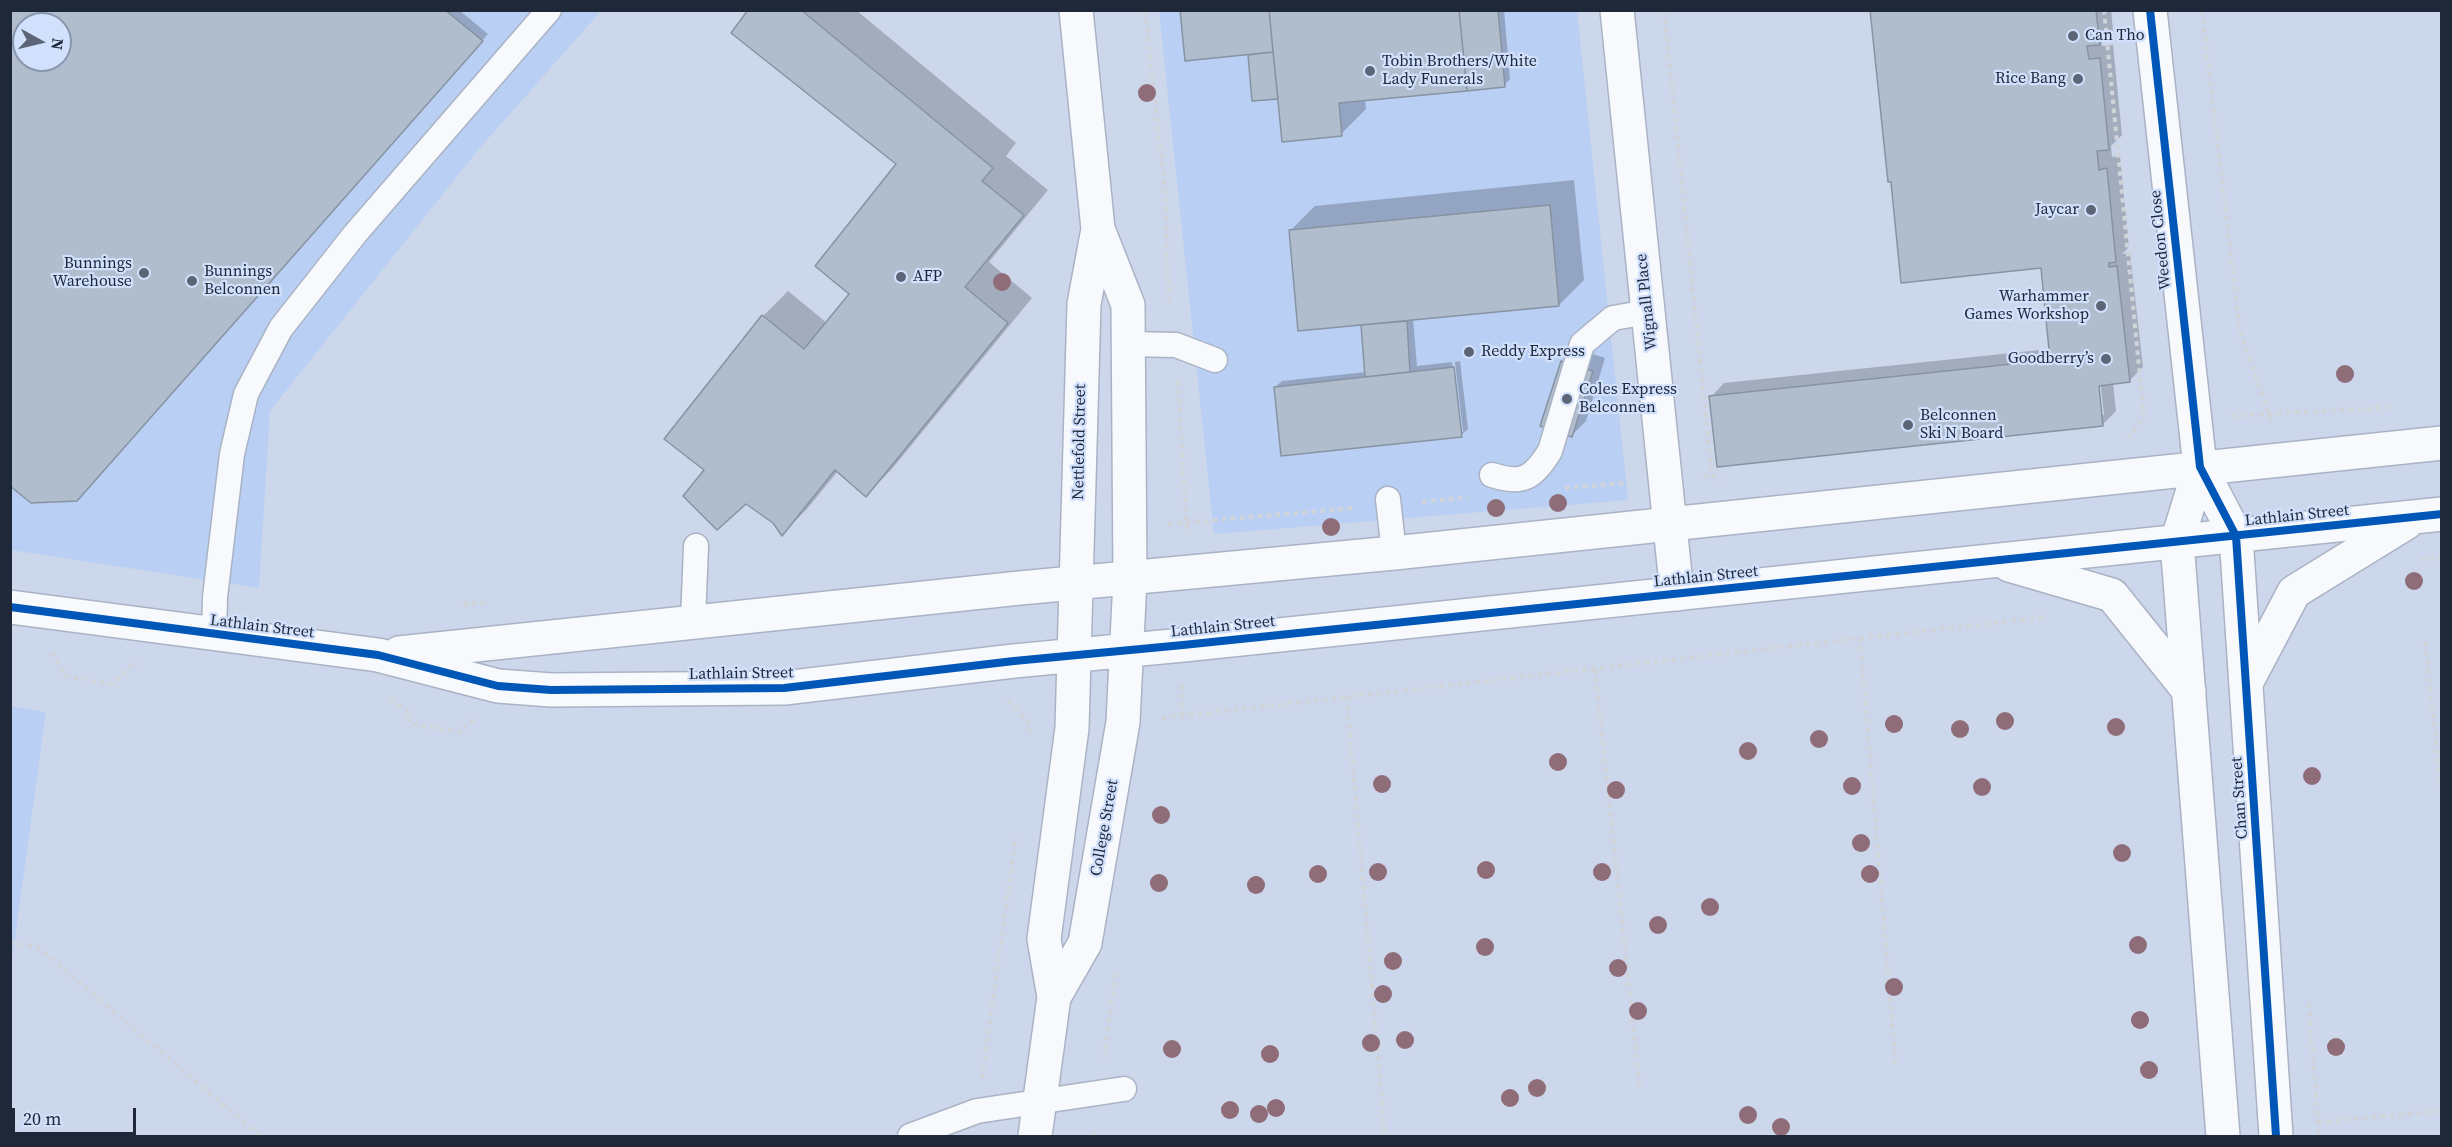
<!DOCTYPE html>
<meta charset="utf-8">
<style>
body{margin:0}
#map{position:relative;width:2452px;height:1147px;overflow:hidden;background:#ccd7eb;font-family:"Source Serif 4",serif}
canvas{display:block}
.frame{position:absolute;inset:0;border:12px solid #1f2839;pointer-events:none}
.north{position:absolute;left:12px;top:12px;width:60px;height:60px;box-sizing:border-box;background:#d1e0fc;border:2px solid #8a96ae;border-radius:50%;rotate:98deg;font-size:16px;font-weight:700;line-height:24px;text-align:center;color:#1f2839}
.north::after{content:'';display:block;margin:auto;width:21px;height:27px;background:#5c6577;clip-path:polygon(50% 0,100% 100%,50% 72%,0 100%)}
.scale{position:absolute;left:12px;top:1108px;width:124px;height:27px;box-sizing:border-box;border:3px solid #1f2839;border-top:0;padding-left:8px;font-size:18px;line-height:21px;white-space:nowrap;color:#1f2839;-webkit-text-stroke:4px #d1e0fc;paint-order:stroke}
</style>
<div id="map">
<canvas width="2452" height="1147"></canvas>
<div class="frame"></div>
<div class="north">N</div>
<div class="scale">20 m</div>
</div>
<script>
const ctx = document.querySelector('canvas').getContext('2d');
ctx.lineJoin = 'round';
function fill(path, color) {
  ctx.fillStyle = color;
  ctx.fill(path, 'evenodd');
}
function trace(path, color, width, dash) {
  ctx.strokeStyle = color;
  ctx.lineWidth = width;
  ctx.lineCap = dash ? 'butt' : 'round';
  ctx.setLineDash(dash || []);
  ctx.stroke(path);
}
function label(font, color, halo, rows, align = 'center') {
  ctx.font = font + ' "Source Serif 4",serif';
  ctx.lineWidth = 4.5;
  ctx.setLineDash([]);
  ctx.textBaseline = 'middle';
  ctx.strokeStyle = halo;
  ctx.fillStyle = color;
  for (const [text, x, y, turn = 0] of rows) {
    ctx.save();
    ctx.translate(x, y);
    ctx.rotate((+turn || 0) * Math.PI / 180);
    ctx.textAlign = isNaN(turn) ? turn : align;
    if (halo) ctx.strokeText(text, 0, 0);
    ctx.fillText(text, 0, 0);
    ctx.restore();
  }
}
const built = new Path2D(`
 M10 11H601L478 150 270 411 259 588 11 550ZM24 24H60V60H24Z
 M1159 11H1577L1628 500 1214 534Z
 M11 706 46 712 11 967 10 706Z`);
const shadow = new Path2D(`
 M10 10H459L488 34 83 492ZM24 24H60V60H24Z
 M750 10H856L1016 143 1006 156 1048 190 989 262 1032 298 891 470 866 495 838 471 807 509 782 534 774 522 706 470 763 316 788 291 827 323 851 293 898 164Z
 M1182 10H1504L1510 79 1504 85 1365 99 1366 109 1341 134 1279 97 1249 55 1252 52Z
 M1872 10H2111L2113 30 2101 41 2102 46 2113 45 2122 135 2111 146 2112 157 2120 156 2129 247 2122 254 2130 253 2143 367 2129 381 2113 383 2116 411 2102 425 1711 397 1724 383 2050 349 2042 267ZM2100 378 2104 415H2101L2097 379Z
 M1574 180 1584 280 1559 305 1413 319 1417 366 1452 362 1460 432H1463L1455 362 1460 361 1468 429 1461 435 1275 387 1282 381 1366 372 1362 324 1290 231 1315 206Z
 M1575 348 1605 358 1586 421 1572 435 1562 362Z`);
const building = new Path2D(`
 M10 10H445L483 41 77 501 31 503 10 486ZM24 24H60V60H24Z
 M748 10H801L993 168 982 181 1024 215 965 287 1008 323 866 497 835 470 782 536 773 523 746 504 717 530 683 496 704 470 664 439 762 315 804 349 849 294 815 266 896 164 731 33Z
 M1180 10H1269L1273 52 1185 61Z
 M1269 10H1459L1467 91 1339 103 1342 136 1282 142Z
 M1459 10H1498L1505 87 1467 91Z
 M1870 10H2096L2100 45 2087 46 2089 59 2100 58 2109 150 2097 151 2099 170 2107 168 2116 262 2109 263V267L2117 266 2130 382 2099 386 2103 426 1717 467 1709 396 2050 360 2041 268 1901 283 1891 182H1888Z
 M1273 52 1278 99 1252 101 1248 55Z
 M1550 205 1559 306 1298 331 1289 230Z
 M1407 321 1410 372 1365 377 1361 325Z
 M1561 361 1593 371 1572 437 1540 426Z
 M1454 367 1462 437 1281 456 1274 387Z`);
const path = new Path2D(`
 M1145 10 1165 188 1169 305
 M1664 10 1712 475
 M2104 10 2144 418 2129 437
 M2202 10 2240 332 2269 415 2270 423
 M1178 381 1187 535
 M2232 416 2392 407
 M1703 475H1712L1721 479
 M1565 488 1626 483
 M1422 502 1468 497
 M1168 524 1355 508
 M2421 560 2442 558
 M465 607 467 603H485
 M1860 638 1896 1068
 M2425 642 2442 795
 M52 652 65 676 113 684 131 666 139 664
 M1595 669 1640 1089
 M1347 697 1385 1136
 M390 700 406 710 410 724 462 732 466 725 474 720
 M1008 701 1027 720 1030 733
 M1181 716 1182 684
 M1162 718 2046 617
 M10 943 38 947 260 1136
 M2309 1003 2319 1136
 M1104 1058 1116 970
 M982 1078 1016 836
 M2318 1122 2442 1111
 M1094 1136 1095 1128`);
const service = new Path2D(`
 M1128 344 1176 345 1215 360
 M1492 475C1523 485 1533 478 1550 451L1582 344 1613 318 1648 312
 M1388 499 1394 553
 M693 622 696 546
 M214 634 215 597 232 454 246 394 281 328 355 234 549 10
 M910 1136 977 1111 1124 1089`);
const minor = new Path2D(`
 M1617 10 1677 594
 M2150 10 2200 467 2236 536 2276 1136
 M2200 467 2177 542 2223 1136`);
const tertiary = new Path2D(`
 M2009 565 2112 595 2189 691
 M10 607 378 655 498 686 551 690 784 688 1014 661 1183 645 2442 514
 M399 653 1020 588 1394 553 2442 443
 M2246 683 2294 592 2406 523
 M1054 997 1085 943 1123 722 1130 579 1128 305 1098 229
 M1035 1136 1054 997 1044 939 1072 728 1084 304 1098 229 1076 10`);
const cycleway = new Path2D(`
 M2150 10 2200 467 2236 536 2276 1136
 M10 607 378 655 498 686 551 690 784 688 1014 661 1183 645 2442 514`);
const trees = [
 [1147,93],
 [1002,282],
 [2345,374],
 [1558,503],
 [1496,508],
 [1331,527],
 [2414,581],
 [2005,721],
 [1894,724],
 [2116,727],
 [1960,729],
 [1819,739],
 [1748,751],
 [1558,762],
 [2312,776],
 [1382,784],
 [1852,786],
 [1982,787],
 [1616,790],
 [1161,815],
 [1861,843],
 [2122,853],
 [1486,870],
 [1378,872],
 [1602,872],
 [1318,874],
 [1870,874],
 [1159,883],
 [1256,885],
 [1710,907],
 [1658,925],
 [2138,945],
 [1485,947],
 [1393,961],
 [1618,968],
 [1894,987],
 [1383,994],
 [1638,1011],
 [2140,1020],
 [1405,1040],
 [1371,1043],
 [2336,1047],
 [1172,1049],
 [1270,1054],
 [2149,1070],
 [1537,1088],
 [1510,1098],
 [1276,1108],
 [1230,1110],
 [1259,1114],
 [1748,1115],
 [1781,1127]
];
const markers = [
 [2073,36,6,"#5c6577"],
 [1370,71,6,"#5c6577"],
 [2078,79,6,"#5c6577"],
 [2091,210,6,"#5c6577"],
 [144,273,6,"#5c6577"],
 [901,277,6,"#5c6577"],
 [192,281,6,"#5c6577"],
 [2101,306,6,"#5c6577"],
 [1469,352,6,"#5c6577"],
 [2106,359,6,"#5c6577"],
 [1567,399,6,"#5c6577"],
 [1908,425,6,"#5c6577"]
];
const poiNames = [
 ["Can Tho",2085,36],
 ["Tobin Brothers/White",1382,62],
 ["Lady Funerals",1382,80],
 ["Rice Bang",2066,79,"right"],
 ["Jaycar",2079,210,"right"],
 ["Bunnings",132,264,"right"],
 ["Warehouse",132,282,"right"],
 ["Bunnings",204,272],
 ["Belconnen",204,290],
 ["AFP",913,277],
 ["Warhammer",2089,297,"right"],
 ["Games Workshop",2089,315,"right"],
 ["Reddy Express",1481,352],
 ["Goodberry’s",2094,359,"right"],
 ["Coles Express",1579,390],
 ["Belconnen",1579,408],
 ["Belconnen",1920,416],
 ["Ski N Board",1920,434]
];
const streetNames = [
 ["Weedon Close",2161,240,-96],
 ["Wignall Place",1647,302,-96],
 ["Nettlefold Street",1080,442,-89],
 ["Lathlain Street",2297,516,-6],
 ["Lathlain Street",1706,577,-6],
 ["Lathlain Street",262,627,7],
 ["Lathlain Street",1223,627,-6],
 ["Lathlain Street",741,674,-1],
 ["Chan Street",2240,798,-94],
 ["College Street",1105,828,-80]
];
fill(built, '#bacff4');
fill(shadow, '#0003');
fill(building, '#afbdcc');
trace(building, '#8793a2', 1.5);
trace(service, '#a9b3c4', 27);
trace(minor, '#a9b3c4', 36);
trace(tertiary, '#a9b3c4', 36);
trace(path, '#d0d4d9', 4, [4.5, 4.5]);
trace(service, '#f7f9fc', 24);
trace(minor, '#f7f9fc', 33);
trace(tertiary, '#f7f9fc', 33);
trace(cycleway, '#0057b8', 8);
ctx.fillStyle = '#8e6c78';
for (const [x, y] of trees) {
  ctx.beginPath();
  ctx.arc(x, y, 9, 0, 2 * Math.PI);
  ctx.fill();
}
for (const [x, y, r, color] of markers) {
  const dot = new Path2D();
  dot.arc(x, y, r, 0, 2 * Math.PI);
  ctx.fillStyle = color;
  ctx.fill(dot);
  trace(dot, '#d1e0fc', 2);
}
label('16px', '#1f2839', '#d1e0fc', poiNames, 'left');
label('16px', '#1f2839', '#d1e0fc', streetNames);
</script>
